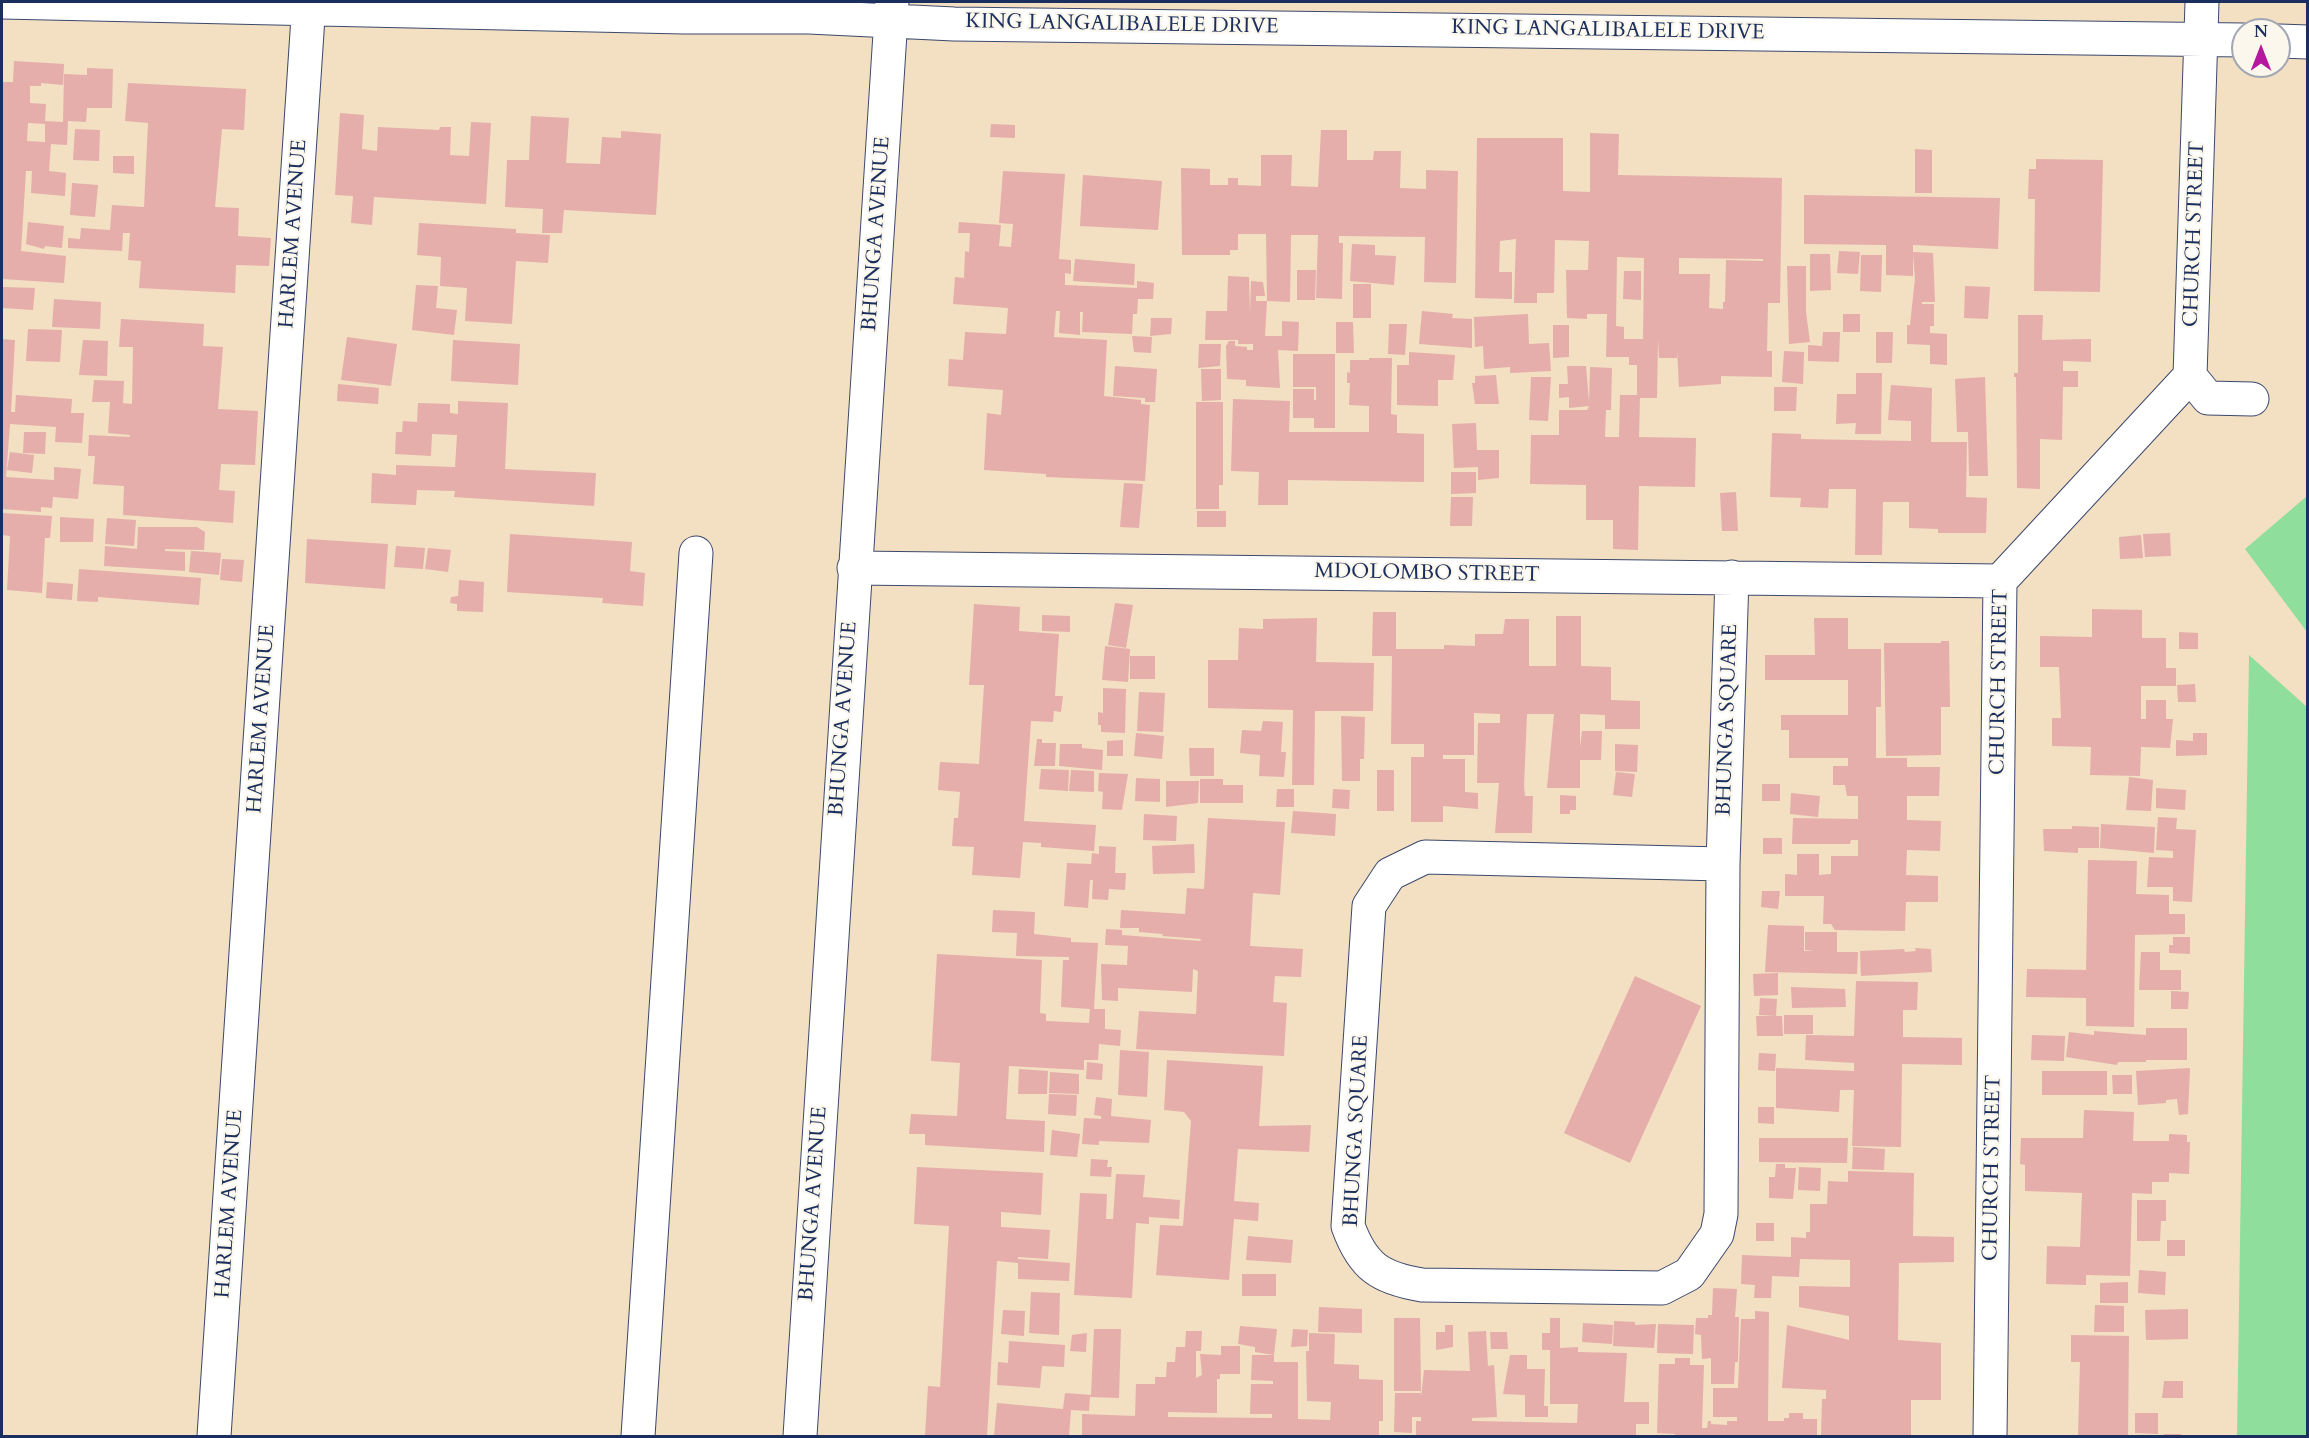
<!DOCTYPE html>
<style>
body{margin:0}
#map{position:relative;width:2309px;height:1438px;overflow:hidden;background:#f3dfc2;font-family:Cardo,serif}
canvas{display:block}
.frame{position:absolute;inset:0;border:3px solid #1b2f5e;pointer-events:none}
.north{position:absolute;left:2231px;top:18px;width:60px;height:60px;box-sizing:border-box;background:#fbf7ec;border:2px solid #a1a7b3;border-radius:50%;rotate:0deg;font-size:16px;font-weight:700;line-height:24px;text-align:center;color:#1b2f5e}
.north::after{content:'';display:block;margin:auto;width:21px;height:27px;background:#b5179e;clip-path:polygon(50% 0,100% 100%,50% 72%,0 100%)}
</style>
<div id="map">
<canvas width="2309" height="1438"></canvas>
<div class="frame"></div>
<div class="north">N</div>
</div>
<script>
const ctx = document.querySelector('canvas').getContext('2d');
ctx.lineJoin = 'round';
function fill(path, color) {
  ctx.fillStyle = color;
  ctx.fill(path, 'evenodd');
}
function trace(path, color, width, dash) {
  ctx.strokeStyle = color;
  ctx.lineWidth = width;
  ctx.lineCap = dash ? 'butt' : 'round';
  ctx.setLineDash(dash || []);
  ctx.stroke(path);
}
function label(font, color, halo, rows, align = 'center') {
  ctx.font = font + ' Cardo,serif';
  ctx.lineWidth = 4.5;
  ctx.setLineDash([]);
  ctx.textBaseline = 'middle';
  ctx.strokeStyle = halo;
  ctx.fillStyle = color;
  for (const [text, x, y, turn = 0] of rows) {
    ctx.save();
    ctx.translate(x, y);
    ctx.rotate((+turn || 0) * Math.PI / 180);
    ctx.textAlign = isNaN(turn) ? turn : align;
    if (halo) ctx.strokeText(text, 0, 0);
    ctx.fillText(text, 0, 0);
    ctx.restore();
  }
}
const green = new Path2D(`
 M2307 496V632L2245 549Z
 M2249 655 2307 707V1436H2237Z`);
const building = new Path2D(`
 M14 61 64 64 63 85 41 83V86H30V103L46 104 45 121 63 122 64 74 87 75V68L113 69 112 108H87L86 122 68 121 67 145 51 144 49 171 66 173 65 196 31 193 32 171H26L21 251 66 256 64 283 2 279V82H13ZM28 123 45 124V142L27 141Z
 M128 83 246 89 244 130 222 129 215 207 239 208 238 236 271 238 269 266 236 265 235 293 139 288 141 261 128 260 130 233H123L122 251 68 248V238L80 239 81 228 110 230 112 205 144 207 148 123 125 121Z
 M340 113 364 115 362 149 377 151 378 127 439 130 440 127H451L450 155 469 156 471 122 491 123 486 204 374 197 372 225 351 223 353 196 335 195Z
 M531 116 569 118 566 163 600 164 602 137 621 138V131L661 134 656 215 564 210 562 233H542L543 209 505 207 507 160H529Z
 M991 124 1015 125V138L990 137Z
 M75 129 100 130 99 161 73 160Z
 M1321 130H1347V160H1373L1374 151H1401L1400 188 1426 189V170L1458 171 1456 283 1424 282 1425 237 1339 236V243H1343L1342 299 1316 298 1318 235H1291L1290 302 1267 301 1266 234H1238V250H1230V255H1182L1181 168 1210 169V185H1228V178H1238V185L1261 186V155H1292L1291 186 1318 187Z
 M1590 133 1619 134 1618 175 1782 178 1780 303H1768L1767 351H1772V377L1721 376V384L1679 387 1677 349V358H1659L1658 339 1657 398H1640L1639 437 1696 438 1695 487 1639 486 1638 550 1613 549V520H1586V485L1530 484 1531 435H1559V410H1587L1589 406 1569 408V397L1559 398V384H1568L1567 366H1586L1589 402 1590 367 1612 368 1611 410H1606L1605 437H1619L1620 395H1637V365H1629V357H1606L1607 314H1587V319L1567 318 1566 270H1588L1589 241 1555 240 1554 293H1537V303H1514L1516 239 1500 241 1499 272H1512V299L1475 298 1477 138H1563V191L1590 192ZM1617 257 1644 258 1643 339H1624V327L1616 326ZM1679 258 1763 259V261L1726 260 1725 302H1723V309L1709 308 1710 274H1679Z
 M1915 149 1932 150V193H1915Z
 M113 156H134V174L113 173Z
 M2036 159 2103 160 2100 292 2034 291 2035 199H2028L2029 169H2036Z
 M1003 171 1065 174 1059 259 1071 260V274L1065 273V285L1137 288V281L1154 283 1153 299H1138L1137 314H1133L1132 334 1082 332 1083 312H1080V335L1059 333 1060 311H1056L1054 337 1107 340 1104 396 1141 400V404L1150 405 1145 481 1046 477V474L984 470 987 413 1001 415 1003 390 948 386 949 359 963 360 965 332 1006 334 1008 308 953 304 955 277 964 278 965 251 969 252 970 233H958L959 222 1001 225 999 246 1011 247 1013 224 999 223Z
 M1083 175 1162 181 1158 230 1080 226Z
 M72 183 98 185 95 217 70 215Z
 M1804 195 2000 198 1998 249 1913 245V252L1933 253 1935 302H1922V304H1934V326H1930V333L1947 334V365L1930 364V345L1907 344V325H1910L1915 278 1913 255V276L1886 275V245L1804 244Z
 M28 222 64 226 62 248 45 246 44 249 26 244Z
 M419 223 516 229V233L550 235 548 263 516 261 512 324 465 321 467 288 440 286 441 257 417 255Z
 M1352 244 1375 245V255L1396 256 1394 285 1350 281Z
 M1839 251 1860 252 1858 274 1837 273Z
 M1810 254H1830L1831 290 1810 291Z
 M1861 255H1882L1881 292 1860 291Z
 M1075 259 1135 264 1134 285 1073 281Z
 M1787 266H1806V312L1810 342 1789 344Z
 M1297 270H1316L1315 300H1297Z
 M1624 271H1641V300L1623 299Z
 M1228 276 1249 277 1250 313 1251 281 1263 282 1265 296H1256V301H1267L1265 336H1282V321L1299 322 1298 351 1278 350 1280 388 1246 386V380L1227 379 1226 346 1229 341H1235V346L1247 347V350H1253V344H1238V340H1205L1206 311H1227Z
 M1353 284H1371V318H1353Z
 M416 285 438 286 436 308 457 310 454 335 412 330Z
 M1965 286 1990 287 1988 319 1964 318Z
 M2 287 35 288 33 310 2 308Z
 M54 299 101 302 100 329 52 327Z
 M1422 311 1453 314 1452 318 1472 319V348L1419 344Z
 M1528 314 1529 344 1549 343 1551 371 1510 373V367L1484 369 1483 346 1475 347 1474 317Z
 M1843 314H1860V332H1843Z
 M2018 315H2043L2042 340 2091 339V362L2063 361V371H2078V387H2063L2062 440 2040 439V489L2017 488 2016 377H2014V373H2018Z
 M1151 318H1172L1171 334 1150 336Z
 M121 319 204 324 203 346 223 347 218 409 258 411 255 465 221 464 219 490 235 491 233 523 123 515 124 486 93 484 95 456H88L89 435 129 437 130 435 108 433 110 402H92L94 380 124 381 123 403 132 404 133 347H119Z
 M1336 322H1353L1354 353H1336Z
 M1389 324H1407L1405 355 1388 354Z
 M1553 325H1569V357L1553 358Z
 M28 329 62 330 60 362 26 361Z
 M1823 332H1840L1839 362 1808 361V345L1822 346Z
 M1876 332H1893L1892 363H1876Z
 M1132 336 1152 337 1151 353 1134 352Z
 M347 337 397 344 391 386 341 380Z
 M2 339 15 340 11 412H15L16 395 72 399 71 413H84L82 443 55 442 56 427 10 424 6 477 54 480V467L81 469 78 499 53 497 52 508 41 507V512L2 509Z
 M83 340 108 341 107 376 79 375Z
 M453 340 520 344 518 385 451 381Z
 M1199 344H1221L1220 366 1198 368Z
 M1784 351 1804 352 1803 384 1782 382Z
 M1409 352 1455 355 1453 380H1438V406L1397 405V365H1409Z
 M1293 354H1335V428H1314V418H1293V389H1314V400H1316V387H1293Z
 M1369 358H1392L1391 414 1397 415V433L1424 434V482L1288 480V505H1258L1259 472 1231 471 1233 399 1290 401 1289 432H1369V406L1349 405 1350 383H1347V372L1350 373V360H1369Z
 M1115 366 1157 369 1155 402H1145V398L1113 396Z
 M1201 369H1221V400L1202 401Z
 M1856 373H1882L1881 434H1855L1856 423 1836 424 1837 394H1856Z
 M1496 375 1499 404H1475L1472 383H1475V376Z
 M1531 377H1551L1548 421 1529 420Z
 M1985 377 1988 476H1969L1968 432H1957L1955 379Z
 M338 384 379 388 378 404 337 401Z
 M1891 385 1932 388 1931 442H1967L1966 497 1987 498 1986 533H1938V529L1909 528V502H1883L1882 555H1855L1856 489H1829L1828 508 1800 507 1801 498 1770 497 1772 433 1801 434V439L1911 441V421L1888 420Z
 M1774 387H1797L1796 411H1774Z
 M458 401 508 403 505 469 596 473 594 506 454 497 455 491 417 490 416 505 371 503 372 473 396 475V465L455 467 457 435 432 434 431 456 395 454 396 432H402L403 421 417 422 418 403 450 404V413L458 414Z
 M1196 402H1223V485H1219V509H1196Z
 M1476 423 1477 450H1499V478L1478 480V467L1454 468 1452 424Z
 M24 432H46L45 454 23 453Z
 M10 452 34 455 32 473 7 470Z
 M1451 472H1476V493L1451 494Z
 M1124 483 1143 484 1139 528 1120 527Z
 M1736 492 1738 531H1722L1720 493Z
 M1451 497H1473L1472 526H1450Z
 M1197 511H1226V527H1197Z
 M2 513 52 516 50 538H45L42 593 7 590 10 536 2 535Z
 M60 517 94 519 93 542H60Z
 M107 518 136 520 134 546 105 544Z
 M138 527H197L205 532 204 550 165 549V551L185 552V571L104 566 105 546 137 549Z
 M2170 533 2171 556 2145 557 2143 534Z
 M510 534 632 542 630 571 645 573 643 606 602 603 603 598 507 592Z
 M2141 535 2143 558 2120 559 2119 537Z
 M307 539 388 544 385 589 305 583Z
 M396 546 425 548 423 569 394 567Z
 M428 548 451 550 448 572 425 569Z
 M191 551 221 553 219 575 189 572Z
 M222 559 244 560 242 582 220 580Z
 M79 569 201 578 199 605 98 597V602L77 601Z
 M459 580 484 582 483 612 457 611V604L450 603 451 597 458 596Z
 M47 582 73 584 72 600 46 598Z
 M1115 603 1133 605 1126 648 1108 645Z
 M974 604 1020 607 1019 631 1059 634 1055 696H1063L1061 712 1054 711 1053 722 1031 721 1024 821 1096 825 1094 851 1041 847V843L1023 842 1020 878 972 875 974 847 952 846 954 818H958L960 792 938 790 940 762 979 764 984 685H969Z
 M2092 609 2142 610V638H2166V668H2176V686H2141V719H2146V700H2166V719H2173L2170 748 2141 747 2140 776 2090 775 2091 747 2052 746V718H2061L2059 667H2040V636L2092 637Z
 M1373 612H1396V649H1444V645L1475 646V634H1503L1505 619H1529V666H1556V616H1581V666L1611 667V700L1640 701V729H1605V715L1580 714V748L1582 731H1602L1601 760H1580V788H1547L1554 714H1527L1524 786 1525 796H1533L1532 833H1495L1499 783H1477L1478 723H1500V714L1474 713V755H1443V759H1465V792L1478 793V809L1443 806V822H1411V757H1424V744H1391L1392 656H1372Z
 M1042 615 1070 616V632L1042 631Z
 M1317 618 1316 662 1374 663 1373 711H1315L1314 785H1292L1293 710 1208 708V660H1238L1239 628 1263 629V619Z
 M1814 618H1848V649H1881V707H1876V758H1907V767H1940L1939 796H1907V820L1941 821 1940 851 1907 850 1906 875 1938 876V902H1906L1905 931 1835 930 1831 924H1823L1824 896H1785V874L1797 875V854H1819V875L1831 874V856H1858V840H1851L1850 844H1792L1793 818 1858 819V796H1847L1845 785H1833V766H1848V758H1789V730H1781V715H1848V680H1765V655H1815Z
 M2179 632 2198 633V649H2179Z
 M1941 641H1949L1950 707H1941V755L1886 756 1884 643H1941Z
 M1105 646 1130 649 1128 682 1102 680Z
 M1130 656H1155V679H1130Z
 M2195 684 2196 702H2178L2177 685Z
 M1103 688 1126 689 1125 733 1101 732V725H1098V712L1103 713Z
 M1139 692 1165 693 1163 732 1137 731Z
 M1341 716 1365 717 1364 759H1360V781H1342Z
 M1263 721 1283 722 1281 752H1286L1284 777 1259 776 1260 755 1240 753 1242 730 1261 731Z
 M1136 733 1164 736 1162 759 1134 756Z
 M2193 733H2207V755L2176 756V740L2193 741Z
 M1037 739H1042V743H1056L1055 766H1034Z
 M1123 740V756H1107V741Z
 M1060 744H1082V748L1103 750 1102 770 1059 766Z
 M1615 744 1638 745 1637 772 1615 771Z
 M1189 748H1214V776H1190Z
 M1041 769 1069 770 1068 791 1039 789Z
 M1071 770 1094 771V792L1069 791Z
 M1377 770H1394V811H1377Z
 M1616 772 1635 774 1632 797 1613 795Z
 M1099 773 1128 774 1122 810 1102 809 1103 792 1098 791Z
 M2129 777 2153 780 2151 811 2126 810Z
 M1136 778 1160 779V802L1135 801Z
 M1200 779H1223V785H1243V803H1200Z
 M1166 781H1199L1198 803 1166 807Z
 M1762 784H1780V801H1762Z
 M2156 788 2186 790 2185 810 2156 808Z
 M1277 789H1294V807H1276Z
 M1333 789 1350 790 1349 809 1332 808Z
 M1791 793 1820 796 1818 817 1790 814Z
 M1560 795 1576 796V810H1570V814H1560Z
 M1293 811 1336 814 1335 836 1291 833Z
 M1144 814 1177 816 1176 841 1143 840Z
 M2158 817 2177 818 2176 829 2196 830 2192 902 2173 901V887H2147L2149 857 2173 858V851L2156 850Z
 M1208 818 1285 822 1280 895 1253 893 1250 946 1303 949 1301 977 1275 976 1273 1002 1287 1003 1284 1056 1136 1049 1139 1011 1196 1014 1198 971 1193 969 1192 992 1118 988V1001L1102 1000 1101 964 1127 965 1128 946 1105 945 1106 929 1122 930V935L1200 941 1201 939 1162 936 1163 934 1139 932V928H1120L1121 910 1185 914 1187 888 1204 889Z
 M2101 824 2155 827 2154 853 2100 848Z
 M2072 826 2099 827V848H2078V853L2044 851 2043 829H2072Z
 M1763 838H1782V854H1763Z
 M1194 844 1195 873 1153 874 1152 846Z
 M1099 846 1116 847 1115 873H1126L1125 890 1109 889 1108 900 1092 899 1093 880H1090L1088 908 1064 906 1067 863 1091 864 1092 853 1099 854Z
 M2088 860 2137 861 2136 894 2169 895V914H2185V934L2135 935 2134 1027 2086 1026V998L2026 997 2027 969 2086 970Z
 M1762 891H1780L1778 909 1761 907Z
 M993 910 1035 912 1034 934 1071 938V942L1098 943 1094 1009H1105V1029L1121 1030 1120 1046 1099 1044 1098 1060H1084V1070L1009 1066 1006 1119 1045 1121 1044 1152 925 1145V1134H909L911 1114 957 1116 960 1063 931 1061 937 954 1042 960 1040 1013 1046 1014V1021L1089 1023 1090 1009 1061 1007 1063 960H1069V957L1016 956 1017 933 992 932Z
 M1768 925 1804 926V951H1814L1805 950V932H1837V952H1858L1857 974 1765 972Z
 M2173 937H2190V954L2169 953V945H2173Z
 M1915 948 1931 949 1932 972 1861 976 1860 951 1904 949 1905 952 1916 951Z
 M2141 952H2160V970H2181V990H2139Z
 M1778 973V995L1754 996 1753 974Z
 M1635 976 1701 1006 1630 1163 1564 1133Z
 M1856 981 1918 982 1917 1010H1903V1037L1962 1038V1065L1902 1064 1901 1147 1852 1146 1854 1090H1840L1839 1112 1776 1108V1068L1854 1071V1063L1805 1060 1806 1035 1854 1036Z
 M1791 987 1845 989 1846 1007 1792 1008Z
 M2171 991 2189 992 2188 1009H2171Z
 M1760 998 1777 999 1776 1016 1759 1015Z
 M1784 1015H1813V1034H1784Z
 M1756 1016H1782L1783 1036H1757Z
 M2146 1028H2187V1060H2146V1062H2118L2117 1065 2066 1057 2069 1032 2094 1035V1031L2146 1035Z
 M2032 1035 2065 1036 2064 1061 2031 1060Z
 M1120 1050 1149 1052 1147 1097 1118 1095Z
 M1759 1053 1776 1054 1775 1071 1758 1070Z
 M1167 1060 1263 1066 1259 1126 1311 1125 1309 1152 1238 1149 1234 1201 1259 1203 1258 1221 1234 1219 1229 1280 1156 1275 1160 1225 1183 1226 1191 1121 1184 1112 1164 1110Z
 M1087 1062 1103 1064 1102 1080 1086 1079Z
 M2190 1068 2188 1114 2179 1115 2177 1099 2166 1100V1103L2138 1105 2136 1071Z
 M1019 1069 1048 1071 1047 1094H1018Z
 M2042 1071H2107V1095H2042Z
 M1050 1072 1079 1074V1094L1049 1093Z
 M2112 1075H2132V1094H2113Z
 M1049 1094 1077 1095 1076 1116 1048 1114Z
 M1096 1097 1112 1099 1111 1116 1151 1120 1149 1143 1099 1141V1145L1082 1144 1084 1118 1101 1119V1116L1094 1115Z
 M1758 1107H1774V1124L1758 1123Z
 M2084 1110 2134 1112 2133 1141H2169V1134L2187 1135V1142H2190L2189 1174 2169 1173V1182H2152V1194L2132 1193 2130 1276 2086 1275V1285L2046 1284 2047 1246 2080 1247 2082 1193 2025 1191V1165L2020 1164 2021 1138H2083Z
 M1052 1130 1080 1134 1077 1157 1050 1155Z
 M1759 1138H1848L1847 1163 1759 1162Z
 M1853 1147 1885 1149 1884 1170 1852 1169Z
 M1091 1159 1108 1160 1107 1167H1112L1111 1177 1090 1176Z
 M1776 1164H1785V1168H1796L1793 1199 1769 1198V1177H1775Z
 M917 1167 1043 1173 1041 1215 1001 1212V1227L1050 1230 1048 1259 1018 1257V1259L1070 1263 1069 1281 1018 1279V1263L997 1261 987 1436H925L928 1386 940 1387 949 1226 914 1224Z
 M1799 1167 1821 1168 1820 1191 1798 1190Z
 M1848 1171 1914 1173 1913 1236 1954 1237V1262L1899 1263 1898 1340 1941 1343V1400H1911V1436H1821L1822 1399H1826V1390L1782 1388 1787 1325 1849 1340V1316L1799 1307V1286L1850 1287V1260L1800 1259 1799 1277 1772 1276 1771 1298H1754L1755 1285 1741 1284 1742 1255 1791 1257V1237L1806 1238V1232H1810V1204H1827L1828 1181 1848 1182Z
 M1116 1174 1145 1175 1143 1197 1180 1200 1179 1219 1149 1217V1224L1136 1223 1132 1298 1074 1295 1080 1193 1107 1194 1106 1219H1113Z
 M2137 1200H2166V1221H2161L2160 1241H2137Z
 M1756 1223H1774V1241H1756Z
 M1248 1236 1293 1240 1291 1263 1246 1260Z
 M2167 1240H2185V1256H2167Z
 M2139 1270 2166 1272 2165 1295 2138 1293Z
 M1242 1274H1276V1296H1242Z
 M2128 1282V1303H2100V1283Z
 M1713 1288 1737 1289 1735 1317H1739L1738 1362H1735L1734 1384H1711V1358L1702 1359 1701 1335 1695 1334 1696 1318H1708V1315H1712Z
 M1031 1292 1060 1293 1059 1335 1029 1333Z
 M2095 1305 2124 1306V1332H2094Z
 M1319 1307 1362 1309V1333L1318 1332Z
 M2188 1309V1339L2146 1340 2145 1310Z
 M1003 1310 1025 1311 1024 1336 1001 1334Z
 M1755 1311 1769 1312 1768 1421H1784V1418H1789V1413H1803V1419H1817V1436H1675V1434L1657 1433 1659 1364H1675V1358H1690V1365H1704L1702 1428H1707L1708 1421H1711V1424L1727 1425V1421H1737V1417H1713V1388H1738L1741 1319H1755Z
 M1394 1318H1420L1421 1391H1394Z
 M1550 1318H1560V1348L1578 1347V1352L1627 1353 1624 1402H1649V1424H1636V1436H1416V1421H1421V1417H1412V1433L1394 1432 1395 1393H1421V1397L1424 1370 1470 1371 1468 1332 1486 1331 1488 1366 1494 1365 1497 1417 1472 1418V1421L1577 1423 1578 1404H1550V1350H1542V1333H1550Z
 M1614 1321 1635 1322V1325L1656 1324 1654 1348 1613 1346Z
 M1583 1323 1613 1325 1612 1344 1582 1342Z
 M1658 1324 1694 1325 1693 1354 1657 1353Z
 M1445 1325H1453V1347L1436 1350V1332H1445Z
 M1240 1326 1277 1329 1274 1355 1255 1352V1347L1238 1344Z
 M1094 1329H1121L1119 1398 1090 1397 1089 1411 1071 1410 1069 1436H994L997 1403 1063 1409 1065 1393 1091 1395Z
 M1293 1329 1308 1330 1307 1346 1291 1347Z
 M1186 1331H1202L1201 1351H1196V1378L1202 1375 1200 1354 1221 1355V1346H1240V1374H1220V1379H1217V1413L1168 1412V1417L1272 1418V1414H1250L1251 1384H1273V1381L1251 1380 1252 1355H1274V1362H1298V1419L1330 1420 1331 1402 1307 1401 1306 1351H1309V1333L1335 1334 1334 1364 1359 1365V1379L1383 1380V1421H1379V1436H1082V1414L1135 1416 1136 1384H1155V1377H1166L1167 1362H1175L1176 1347H1185Z
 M1490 1332H1507L1508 1349H1491Z
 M1087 1333 1086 1352 1070 1351 1072 1335Z
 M2071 1335 2129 1336 2128 1436H2078L2080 1362H2071Z
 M1009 1341 1065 1345 1064 1367 1042 1366 1040 1388 997 1385 998 1362 1008 1363Z
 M1510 1355H1527V1369H1545L1544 1406H1548V1417H1525V1395L1503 1394Z
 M2164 1381H2183V1398H2162Z
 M2135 1413H2158V1434L2135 1433Z
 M2164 1434H2181V1436H2163Z`);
const minor = new Path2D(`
 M2 2 684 17H809L954 24 2243 40
 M2279 41 2308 42
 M2190 376 2208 398 2252 399
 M854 568 2000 581
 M1723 864 1425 857 1390 874 1369 906 1348 1226C1363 1267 1380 1278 1422 1285L1662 1288 1689 1274 1717 1234 1721 1214 1723 864 1732 577
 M214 1436 309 2
 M638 1436 696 553
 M800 1436 892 2
 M1990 1436 2000 581 2190 376 2202 2`);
const streetNames = [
 ["KING LANGALIBALELE DRIVE",1122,25,1],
 ["KING LANGALIBALELE DRIVE",1608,31,1],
 ["HARLEM AVENUE",294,234,-86],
 ["BHUNGA AVENUE",877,234,-86],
 ["CHURCH STREET",2195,234,-88],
 ["MDOLOMBO STREET",1427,574,1],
 ["CHURCH STREET",2000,682,-89],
 ["HARLEM AVENUE",262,719,-86],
 ["BHUNGA AVENUE",844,719,-86],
 ["BHUNGA SQUARE",1728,720,-88],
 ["BHUNGA SQUARE",1357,1131,-87],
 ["CHURCH STREET",1993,1168,-89],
 ["HARLEM AVENUE",230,1204,-86],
 ["BHUNGA AVENUE",814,1204,-86]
];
fill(green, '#90de9c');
fill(building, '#e5aeab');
trace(minor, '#3b496d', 35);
trace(minor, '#fff', 33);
label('21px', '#1b2f5e', '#fbf7ec', streetNames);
</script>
